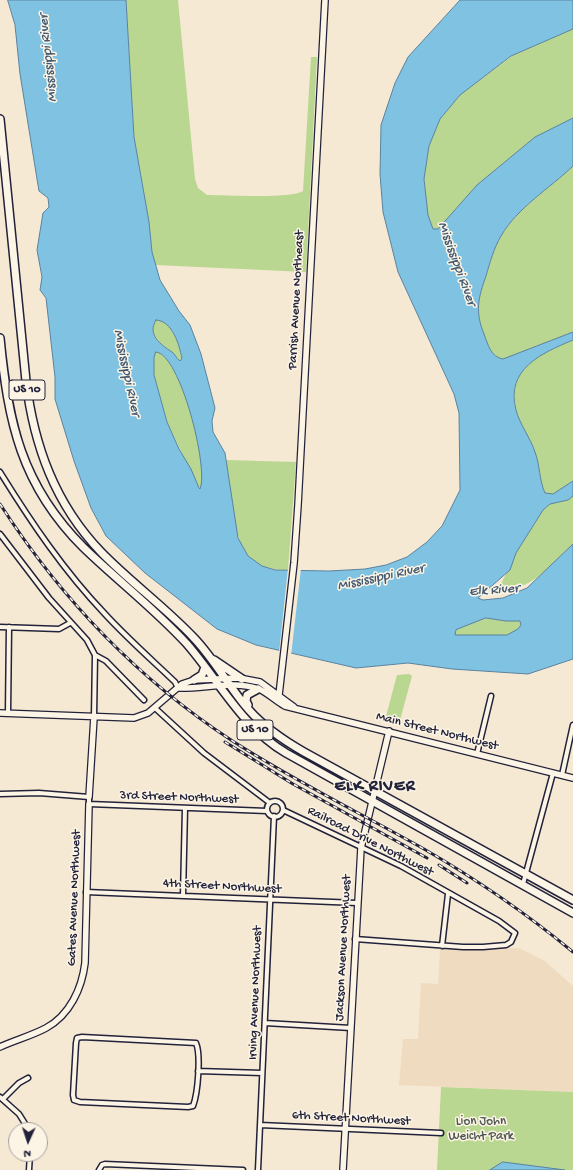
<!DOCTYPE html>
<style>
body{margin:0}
#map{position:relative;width:573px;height:1170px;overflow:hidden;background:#f6e9d4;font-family:"Gochi Hand",sans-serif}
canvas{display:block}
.north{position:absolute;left:8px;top:1122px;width:40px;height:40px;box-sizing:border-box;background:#fcf5e5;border:1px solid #a5a1a1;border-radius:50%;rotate:183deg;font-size:11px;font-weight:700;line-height:16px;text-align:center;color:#22223b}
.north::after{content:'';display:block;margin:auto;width:14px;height:18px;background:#22223b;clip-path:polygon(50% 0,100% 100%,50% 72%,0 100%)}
</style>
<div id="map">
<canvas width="573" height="1170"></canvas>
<div class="north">N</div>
</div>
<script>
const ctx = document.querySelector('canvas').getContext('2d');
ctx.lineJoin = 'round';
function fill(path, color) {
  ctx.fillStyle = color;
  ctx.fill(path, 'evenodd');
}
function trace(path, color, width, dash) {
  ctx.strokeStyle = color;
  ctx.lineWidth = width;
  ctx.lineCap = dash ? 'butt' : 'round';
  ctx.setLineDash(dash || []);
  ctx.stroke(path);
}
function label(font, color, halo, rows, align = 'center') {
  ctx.font = font + ' "Gochi Hand",sans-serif';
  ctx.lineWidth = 3;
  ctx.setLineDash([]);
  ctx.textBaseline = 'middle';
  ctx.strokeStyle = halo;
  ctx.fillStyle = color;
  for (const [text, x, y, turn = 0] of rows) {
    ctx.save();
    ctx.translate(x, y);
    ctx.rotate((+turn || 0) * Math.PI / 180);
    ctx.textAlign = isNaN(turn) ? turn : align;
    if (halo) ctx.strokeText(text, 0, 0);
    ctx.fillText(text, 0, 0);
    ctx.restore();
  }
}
const built = new Path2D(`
 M519 948 545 961 573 986V1092L399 1085 403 1039H418L421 983 438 984 440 950Z`);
const green = new Path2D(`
 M126 0H178L195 179 198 188 207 195C225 195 291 199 303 191L311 57H317L306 272 155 265 152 252 149 222 134 137Z
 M573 29V118L535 137 477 185 438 229H433L428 215 424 179 429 146 440 119 460 95 512 56Z
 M573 166V332L503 359C491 357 488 345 484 334 475 312 478 298 486 276 490 262 494 248 501 236 517 208 550 188 573 166Z
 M156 319C173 321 179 345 182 358L180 361C176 358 175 354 172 352 160 344 147 335 156 319Z
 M573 340V481L553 494H545C539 480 540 466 535 452 530 438 520 425 516 410 505 368 542 353 573 340Z
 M156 352C181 354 209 468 201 489H199L167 422 154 375V357Z
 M226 460 296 462 288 570C274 570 259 568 248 556 233 539 229 484 226 460Z
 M573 496V544C553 562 529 595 499 588L516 553 543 510 550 504 568 500Z
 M486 618 506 621H520L521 625 519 629 507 635H455L456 630Z
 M409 674 412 676 399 724 385 720 397 675Z
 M441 1087 573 1092V1170H437Z`);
const water = new Path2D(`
 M8 0H126L134 137 149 222 152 252 160 280 179 311 190 325 201 354 215 408 212 421 213 432 225 453 238 538 248 556 262 566 275 570 329 571 365 569 386 565 407 557 427 542 442 526 460 490 459 413 454 394 398 272 383 212 380 174 381 125 395 83 408 57 460 0H573V29L511 56 460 95 440 119 429 146 424 179 428 215 433 229H438L477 185 535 137 573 118V166C550 188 517 208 501 236 494 248 490 262 486 276 478 298 475 312 484 334 488 345 491 357 503 359L573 332V340C542 353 505 369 516 410 520 425 530 437 535 452 540 465 539 480 545 493L553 494 573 481V496L568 500 550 504 543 510 516 553 510 570 478 598 483 600 503 598 527 588 573 544V659L528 674 452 669 408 663 356 668 256 645 217 629 145 573 106 536 91 508 74 461 55 399V377L46 298 40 290 42 277 37 250 43 213 49 207 48 198 39 191 37 179 20 74 15 25ZM156 320C173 321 179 345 182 358L180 361C176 358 175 354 172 352 160 344 147 335 156 320ZM156 352C180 353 209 468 200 489L199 488 191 469 179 449 167 422 154 375V358ZM486 618 506 621H520L521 625 518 629 507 635H455L456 630Z
 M503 1162 565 1170H490Z`);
const pier = new Path2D(`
 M288 568H301L291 656 279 653Z`);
const street = new Path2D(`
 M0 472C31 522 64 571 105 614 127 638 152 660 175 682L178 688
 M0 534 49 598 87 640 95 655 106 661 144 700
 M0 627 59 629 70 623
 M155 708 204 753 270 803
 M8 713 9 627
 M94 717 95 655
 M477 754 491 696
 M562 775 573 725
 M0 794 39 793 89 797V804L267 811
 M267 809a8 8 0 1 1 16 0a8 8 0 1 1-16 0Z
 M283 810 401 866 499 921 515 933 511 942 506 945 483 947H463L355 939
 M523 884 553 773
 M86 892 357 903
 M183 896 185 808
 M442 946 448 894
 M265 1023 351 1028
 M82 1037 196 1043C201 1055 198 1093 193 1106L188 1107 80 1102 74 1100 73 1095 76 1043 77 1038Z
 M198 1071 262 1073
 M0 1097 19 1114 29 1130
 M3 1099 19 1083 28 1078
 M260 1125 441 1133
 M29 1170 30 1154
 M99 1170 102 1165 105 1164 243 1170
 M258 1170 274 816`);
const secondary = new Path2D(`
 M178 688C205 689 233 680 259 689 268 693 276 701 285 706L573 778
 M276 700 279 695 294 563 298 505 325 0
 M0 713 134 718 148 713 182 684 194 680 239 678 260 682 294 707
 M89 797 94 717
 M0 1047C15 1040 31 1036 46 1028 70 1015 82 988 85 963L89 804
 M343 1170 361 848 389 731`);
const highway = new Path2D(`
 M0 119 26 381C34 446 55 504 101 552 130 582 165 607 194 638 215 660 229 687 249 710 264 727 283 740 304 752L573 900
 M0 338C8 422 21 485 83 547 117 580 155 609 187 644 219 681 242 727 286 753L573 913
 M214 660 242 679
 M194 680 202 675 205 667
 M248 705 246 701 247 695 258 689`);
const rail = new Path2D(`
 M0 504C60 597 138 679 231 740 293 780 360 813 424 849 476 879 527 914 573 952
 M225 742 293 784 427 858
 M439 865 467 883`);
const shields = [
 [27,390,36],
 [255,730,36]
];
const shieldNames = [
 ["US 10",27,390],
 ["US 10",255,730]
];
const streetNames = [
 ["Parrish Avenue Northeast",297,300,-87],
 ["Main Street Northwest",437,732,14],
 ["3rd Street Northwest",179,798,2],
 ["Railroad Drive Northwest",370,842,27],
 ["4th Street Northwest",222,887,3],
 ["Gates Avenue Northwest",75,898,-88],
 ["Jackson Avenue Northwest",344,948,-87],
 ["Irving Avenue Northwest",256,993,-88],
 ["6th Street Northwest",351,1119,3]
];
const parkNames = [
 ["Lion John",481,1122],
 ["Weicht Park",481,1137]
];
const waterNames = [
 ["Mississippi River",49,58,-96],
 ["Mississippi River",456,264,70],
 ["Mississippi River",126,373,78],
 ["Mississippi River",381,578,-12],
 ["Elk River",494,591,-4]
];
const districtNames = [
 ["ELK RIVER",375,787]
];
fill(built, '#efdbc0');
fill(green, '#b9d790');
fill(water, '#80c2e1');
trace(water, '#5a829f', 1);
fill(pier, '#f6e9d4');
trace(street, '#22223b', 7);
trace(secondary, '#22223b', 8);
trace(highway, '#22223b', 10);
trace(street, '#fcf5e5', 4);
trace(secondary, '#fcf5e5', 5.5);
trace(highway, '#fcf5e5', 7);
trace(rail, '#22223b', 3);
trace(rail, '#fcf5e5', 1.5, [4.5]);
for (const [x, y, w] of shields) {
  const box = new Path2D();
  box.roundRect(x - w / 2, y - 10, w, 20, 3);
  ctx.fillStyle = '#fcf5e5';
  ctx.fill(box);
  trace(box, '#22223b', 1);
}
label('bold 12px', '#22223b', null, shieldNames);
label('13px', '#22223b', '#fcf5e5', streetNames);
label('13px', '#4f5854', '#fcf5e5', parkNames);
label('italic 14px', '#435a75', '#fcf5e5', waterNames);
ctx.letterSpacing = '1px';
label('bold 17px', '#22223b', '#fcf5e5', districtNames);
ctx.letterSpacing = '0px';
</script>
